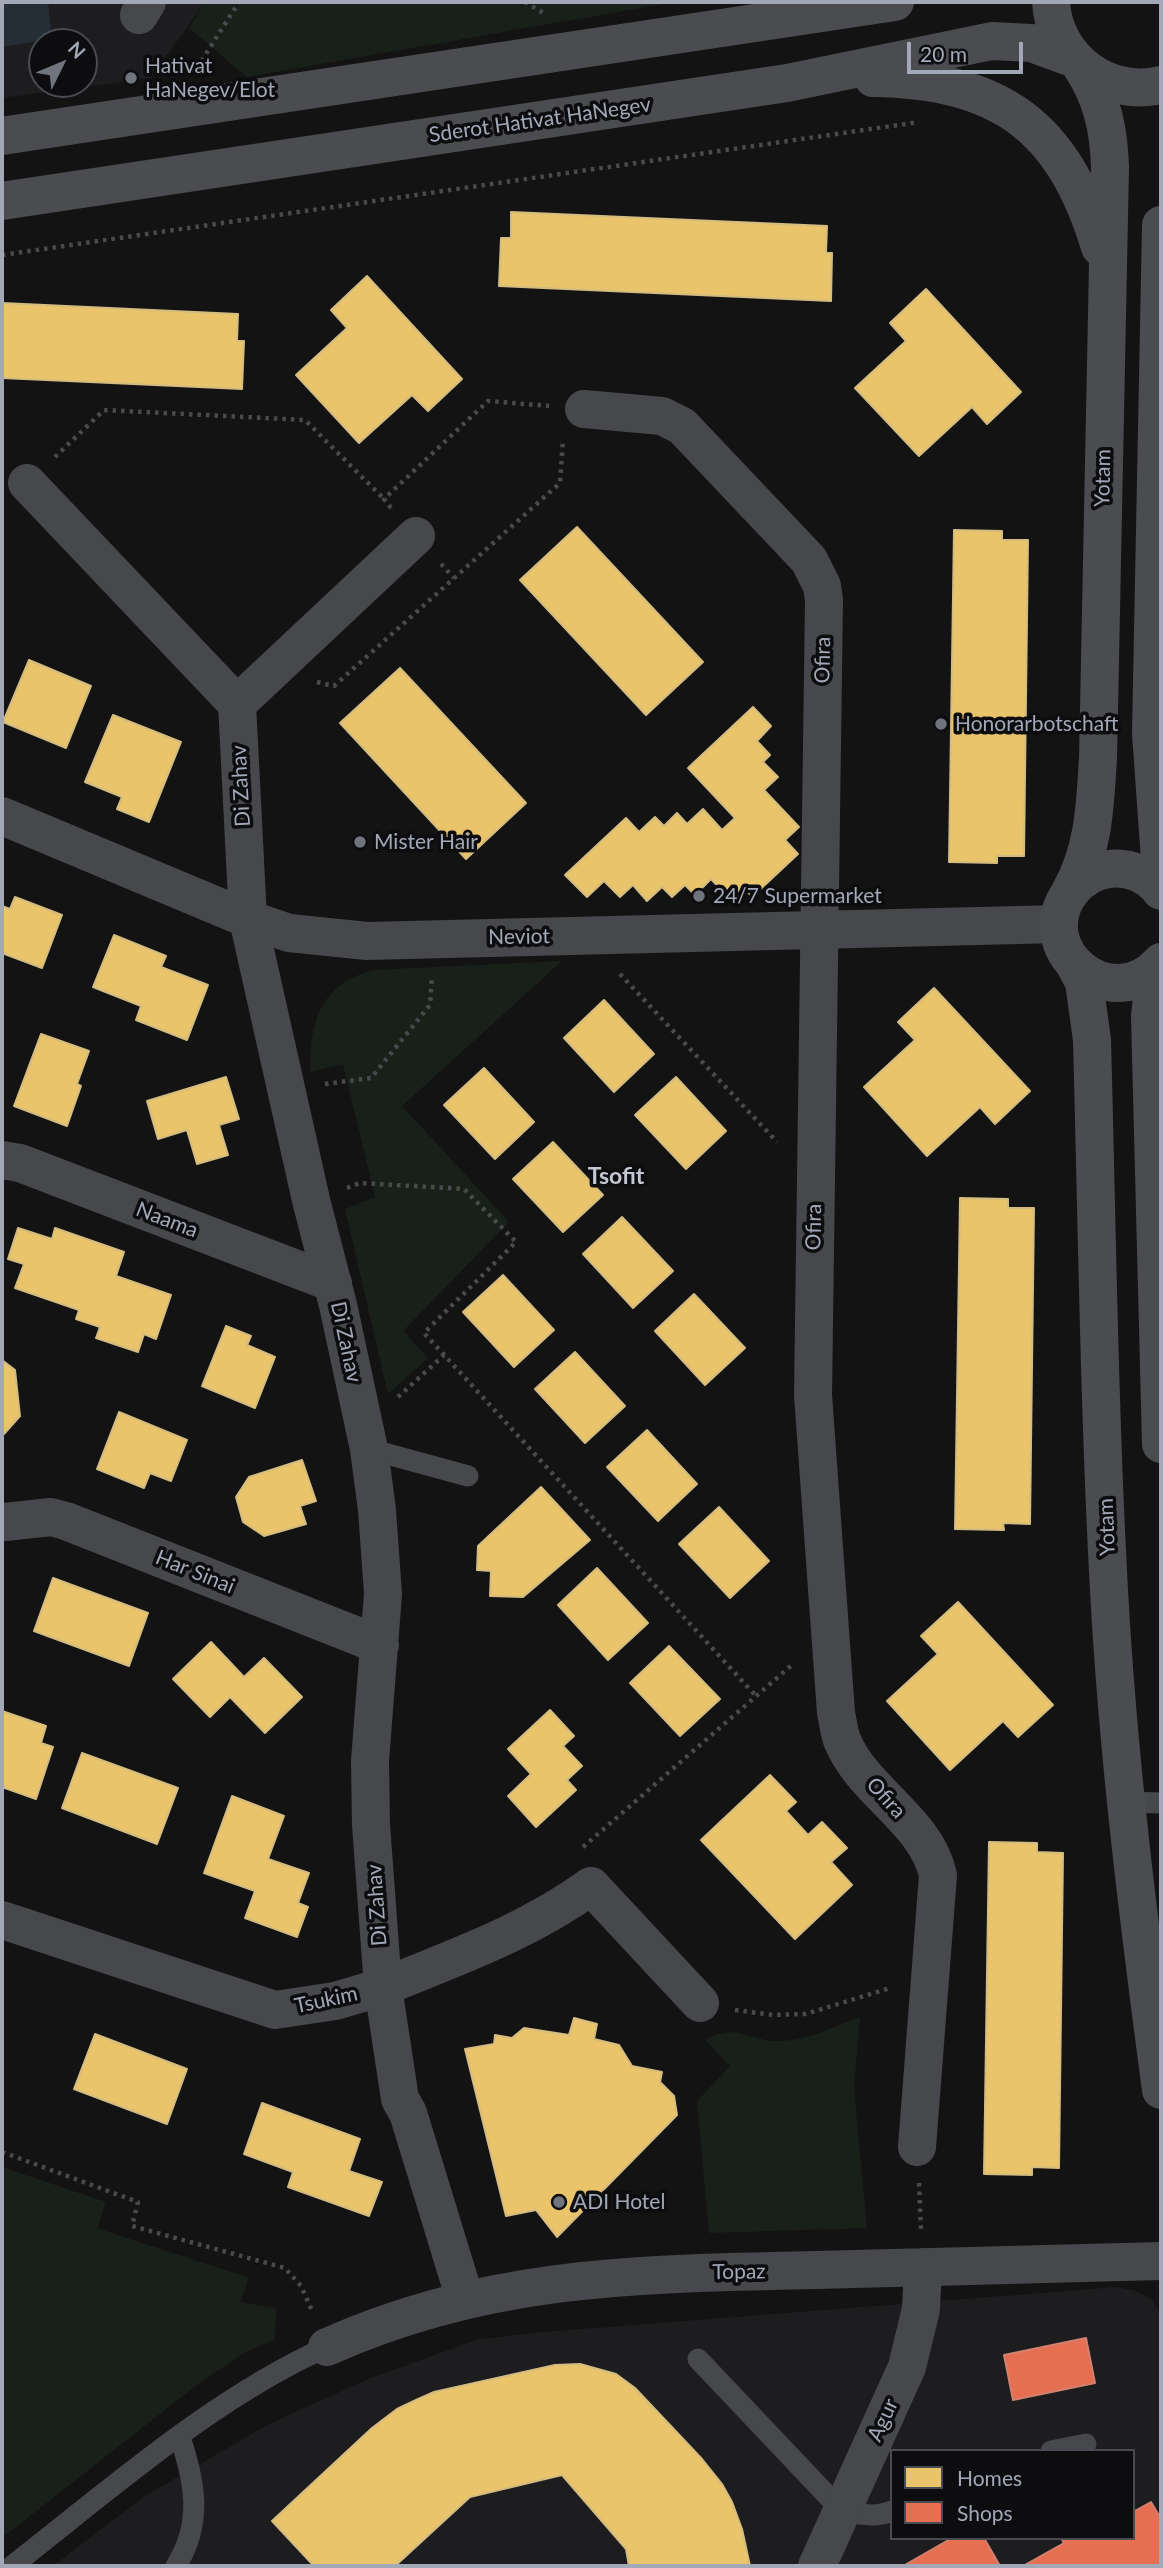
<!DOCTYPE html>
<style>
body{margin:0}
#map{position:relative;width:1163px;height:2568px;overflow:hidden;background:#131313;font-family:Lato,sans-serif}
canvas{display:block}
.frame{position:absolute;inset:0;border:4px solid #a2a8b6;pointer-events:none}
.legend{position:absolute;left:890px;top:2449px;width:245px;height:91px;box-sizing:border-box;background:#0d0d0f;border:2px solid #494b52;margin:0;padding:9px 12px;list-style:none;font-size:21px;color:#a2a8b6}
.legend li{display:flex;align-items:center;gap:14px;height:35px}
.legend b{width:35px;border:2px solid #494b52}
.north{position:absolute;left:28px;top:28px;width:70px;height:70px;box-sizing:border-box;background:#0d0d0f;border:2px solid #494b52;border-radius:50%;rotate:47deg;font-size:19px;font-weight:700;line-height:28px;text-align:center;color:#a2a8b6}
.north::after{content:'';display:block;margin:auto;width:24px;height:32px;background:#70747d;clip-path:polygon(50% 0,100% 100%,50% 72%,0 100%)}
.scale{position:absolute;left:907px;top:42px;width:116px;height:32px;box-sizing:border-box;border:4px solid #a2a8b6;border-top:0;padding-left:9px;font-size:21px;line-height:24px;white-space:nowrap;color:#a2a8b6;-webkit-text-stroke:5px #0d0d0f;paint-order:stroke}
</style>
<div id="map">
<canvas width="1163" height="2568"></canvas>
<div class="frame"></div>
<ul class="legend">
<li><b style="height:19px;background:#e9c46a"></b>Homes</li>
<li><b style="height:19px;background:#e76f51"></b>Shops</li>
</ul>
<div class="north">N</div>
<div class="scale">20 m</div>
</div>
<script>
const ctx = document.querySelector('canvas').getContext('2d');
ctx.lineJoin = 'round';
function fill(path, color) {
  ctx.fillStyle = color;
  ctx.fill(path, 'evenodd');
}
function trace(path, color, width, dash) {
  ctx.strokeStyle = color;
  ctx.lineWidth = width;
  ctx.lineCap = dash ? 'butt' : 'round';
  ctx.setLineDash(dash || []);
  ctx.stroke(path);
}
function label(font, color, halo, rows, align = 'center') {
  ctx.font = font + ' Lato,sans-serif';
  ctx.lineWidth = 7;
  ctx.setLineDash([]);
  ctx.textBaseline = 'middle';
  ctx.strokeStyle = halo;
  ctx.fillStyle = color;
  for (const [text, x, y, turn = 0] of rows) {
    ctx.save();
    ctx.translate(x, y);
    ctx.rotate((+turn || 0) * Math.PI / 180);
    ctx.textAlign = isNaN(turn) ? turn : align;
    if (halo) ctx.strokeText(text, 0, 0);
    ctx.fillText(text, 0, 0);
    ctx.restore();
  }
}
const built = new Path2D(`
 M2 2H205L151 78 2 98ZM42 42H84V84H42Z
 M1117 2287 1137 2291 1151 2299 1161 2314V2566H53L145 2496 269 2424 368 2379 476 2340 532 2333ZM892 2451H1133V2538H892Z`);
const green = new Path2D(`
 M205 2H675L247 77 189 28Z
 M562 961 402 1106 509 1222 403 1331 428 1358 388 1394 345 1209 375 1197 343 1064 310 1072C310 1021 320 985 373 970Z
 M860 2017 854 2088 867 2228 709 2233 697 2101 730 2066 705 2040C735 2022 751 2042 780 2041 807 2041 835 2026 860 2017Z
 M2 2167 106 2202 97 2228 249 2278 240 2302 276 2308 275 2339 244 2353 198 2384 2 2538Z`);
const water = new Path2D(`
 M2 2H48L52 39 2 47Z`);
const homes = new Path2D(`
 M511 212 827 226 826 253H832L831 301 499 286 501 238H511Z
 M367 276 462 379 428 411 412 395 359 443 296 375 347 328 331 310Z
 M926 289 1021 392 987 424 972 407 919 456 855 388 906 341 890 323Z
 M2 303 238 314 237 341H244L242 389 2 378Z
 M577 527 703 662 646 715 520 580Z
 M954 530 1002 531V540H1028L1024 856H997V863L949 862Z
 M29 660 91 686 66 748 3 722Z
 M400 668 526 803 466 859 340 723Z
 M753 707 771 726 757 741 770 755 763 762 778 777 764 790 799 827 785 840 798 854 752 897 743 886 730 899 711 879 695 895 685 885 672 897 662 887 647 901 633 885 620 897 604 881 587 897 565 875 626 818 639 832 655 817 664 826 677 813 687 824 703 809 722 830 735 818 688 768Z
 M113 715 181 742 149 822 117 809 122 797 85 782Z
 M15 897 62 915 42 968 2 953V906L10 909Z
 M114 935 166 956 161 967 208 985 187 1040 136 1020 141 1006 93 987Z
 M934 988 1030 1091 995 1124 980 1107 927 1156 864 1087 915 1040 898 1022Z
 M604 1000 654 1054 614 1092 564 1038Z
 M41 1034 89 1051 77 1084 81 1086 67 1126 14 1106Z
 M484 1068 534 1122 495 1159 444 1105Z
 M226 1077 239 1119 219 1125 228 1155 197 1164 187 1130 158 1139 147 1101Z
 M676 1077 726 1131 686 1169 635 1115Z
 M553 1142 603 1195 563 1232 513 1179Z
 M960 1198 1008 1199V1208H1034L1030 1524 1003 1523 1004 1530 955 1529Z
 M622 1217 673 1271 633 1308 583 1254Z
 M18 1228 52 1239 55 1228 124 1252 116 1276 171 1295 156 1339 144 1334 138 1352 96 1338 100 1327 76 1319 79 1310 15 1288 24 1264 8 1259Z
 M503 1275 554 1330 514 1367 463 1312Z
 M694 1294 745 1348 705 1385 655 1331Z
 M226 1326 251 1336 247 1345 275 1357 255 1408 202 1386Z
 M575 1352 625 1406 585 1443 535 1389Z
 M2 1360 15 1370 20 1416 4 1434H2Z
 M119 1412 187 1440 171 1481 150 1473 144 1488 97 1469Z
 M647 1430 697 1484 658 1521 607 1467Z
 M302 1460 316 1501 300 1506 306 1524 264 1536 243 1522 236 1497 249 1477Z
 M541 1487 590 1540 523 1597 490 1596 491 1571 477 1570 478 1546Z
 M719 1507 769 1561 730 1598 679 1544Z
 M597 1568 648 1623 608 1660 558 1605Z
 M53 1578 148 1613 129 1666 34 1631Z
 M958 1602 1053 1705 1018 1737 1003 1721 950 1770 887 1701 938 1654 921 1636Z
 M211 1642 244 1677 264 1658 302 1697 265 1733 230 1697 210 1717 173 1679Z
 M669 1646 720 1699 680 1736 630 1683Z
 M550 1710 574 1736 563 1746 582 1766 567 1780 576 1790 536 1827 508 1796 531 1774 508 1749Z
 M2 1711 46 1726 41 1743 53 1747 36 1799 2 1787Z
 M82 1753 178 1788 157 1844 62 1808Z
 M770 1775 796 1802 786 1811 808 1835 822 1822 847 1848 831 1862 852 1885 795 1939 701 1840Z
 M232 1796 284 1816 268 1859 309 1873 298 1903 308 1907 297 1937 245 1918 255 1891 204 1873Z
 M989 1842 1037 1843V1852L1063 1853 1059 2168 1032 2167V2175L984 2174Z
 M574 2018 597 2024 594 2039 619 2045 632 2066 662 2072 660 2082 674 2096 677 2115 557 2237 536 2210 506 2216 465 2049 494 2044 495 2035 512 2038 524 2028 569 2035Z
 M95 2034 187 2069 167 2124 74 2089Z
 M262 2103 360 2139 349 2171 382 2182 369 2216 288 2187 293 2172 244 2154Z
 M580 2364 616 2374 635 2388 702 2459 722 2484 732 2502 742 2529 750 2566H629L626 2549 562 2475 470 2497 395 2566H314L272 2521 372 2428 397 2409 416 2400 434 2392 555 2365Z`);
const shops = new Path2D(`
 M1086 2338 1095 2383 1013 2400 1004 2355Z
 M1151 2502 1161 2519V2566H1023L1064 2543 1061 2538H1133V2512Z
 M952 2538H984L1000 2566H903Z`);
const path = new Path2D(`
 M525 2 545 14
 M197 68 239 2
 M2 255 919 122
 M55 457 104 410 305 420 384 499
 M391 508 384 499 488 401 549 406
 M441 564 454 578
 M317 682 334 686 560 483 563 439
 M620 974 777 1142
 M325 1084 371 1078 430 1005 432 976
 M347 1188 360 1183 464 1189 516 1242 424 1333 756 1696
 M398 1397 444 1355
 M583 1847 793 1664
 M735 2010 773 2015 806 2014 890 1988
 M2 2152 138 2202 132 2226 285 2268 301 2286 313 2313
 M919 2183 921 2230`);
const service = new Path2D(`
 M369 1449 468 1476
 M1126 1802 1161 1803
 M698 2359 842 2511C859 2514 875 2518 892 2511
 M1051 2451 1086 2444
 M12 2566C108 2491 216 2396 327 2347
 M176 2566C203 2523 195 2482 180 2437`);
const minor = new Path2D(`
 M139 15 147 2
 M584 409 662 416 682 426 809 560 822 586 824 600 813 1395 836 1713C838 1722 839 1732 842 1740 863 1792 926 1820 938 1875L917 2147
 M27 483 237 704 248 919 311 1200 338 1305 369 1449 377 1510 383 1594 370 1761 371 1825 383 1987C456 1957 526 1933 591 1886L700 2003
 M237 704 416 536
 M2 816 248 919 289 933 367 941 1059 924
 M2 1160 20 1163 333 1283
 M5 1522 51 1517 66 1521 380 1645
 M2 1920 275 2010 335 2001 383 1987 400 2099 408 2113 465 2299
 M327 2347C490 2274 642 2274 816 2270 931 2267 1046 2264 1161 2261
 M817 2566 907 2367 921 2309 923 2267`);
const secondary = new Path2D(`
 M1051 2C1054 58 1107 98 1161 85
 M873 78C1000 80 1063 125 1100 247
 M2 136 895 2
 M2 201 787 83 992 41 1031 43 1075 59
 M1161 225 1151 733 1161 874
 M1161 891C1149 875 1129 866 1109 869 1094 871 1081 879 1072 890 1026 948 1111 1019 1161 962
 M1070 892C1094 849 1095 807 1098 758L1110 167C1109 130 1102 97 1081 66
 M1075 965 1084 982 1092 1040C1097 1224 1099 1407 1109 1590 1118 1758 1139 1924 1161 2090
 M1161 965 1152 998 1150 1016 1161 1444`);
const markers = [
 [131,78,7,"#70747d"],
 [941,724,7,"#70747d"],
 [360,842,7,"#70747d"],
 [699,896,7,"#70747d"],
 [559,2202,7,"#70747d"]
];
const poiNames = [
 ["Hativat",145,66],
 ["HaNegev/Elot",145,90],
 ["Honorarbotschaft",955,724],
 ["Mister Hair",374,842],
 ["24/7 Supermarket",713,896],
 ["ADI Hotel",573,2202]
];
const streetNames = [
 ["Sderot Hativat HaNegev",540,120,-8],
 ["Yotam",1103,478,-89],
 ["Ofira",823,660,-89],
 ["Di Zahav",241,786,-93],
 ["Neviot",519,937,-1],
 ["Naama",167,1220,21],
 ["Ofira",814,1227,-89],
 ["Di Zahav",346,1342,78],
 ["Yotam",1107,1527,-92],
 ["Har Sinai",195,1572,22],
 ["Ofira",886,1798,48],
 ["Di Zahav",377,1905,-94],
 ["Tsukim",326,2000,-12],
 ["Topaz",739,2272,-1],
 ["Agur",883,2420,-65]
];
const neighbourhoodNames = [
 ["Tsofit",616,1177]
];
fill(built, '#1d1d1f');
fill(green, '#19201a');
fill(water, '#252e35');
fill(homes, '#e9c46a');
trace(homes, '#d4bc81', 2);
fill(shops, '#e76f51');
trace(shops, '#d2806f', 2);
trace(path, '#484a4e', 4.5, [3.5, 5]);
trace(service, '#47484c', 21);
trace(minor, '#47484c', 38);
trace(secondary, '#4b4c50', 38);
for (const [x, y, r, color] of markers) {
  const dot = new Path2D();
  dot.arc(x, y, r, 0, 2 * Math.PI);
  ctx.fillStyle = color;
  ctx.fill(dot);
  trace(dot, '#0d0d0f', 2.5);
}
label('21px', '#a2a8b6', '#0d0d0f', poiNames, 'left');
label('21px', '#a2a8b6', '#0d0d0f', streetNames);
label('bold 23px', '#c4c7d1', '#0d0d0f', neighbourhoodNames);
</script>
